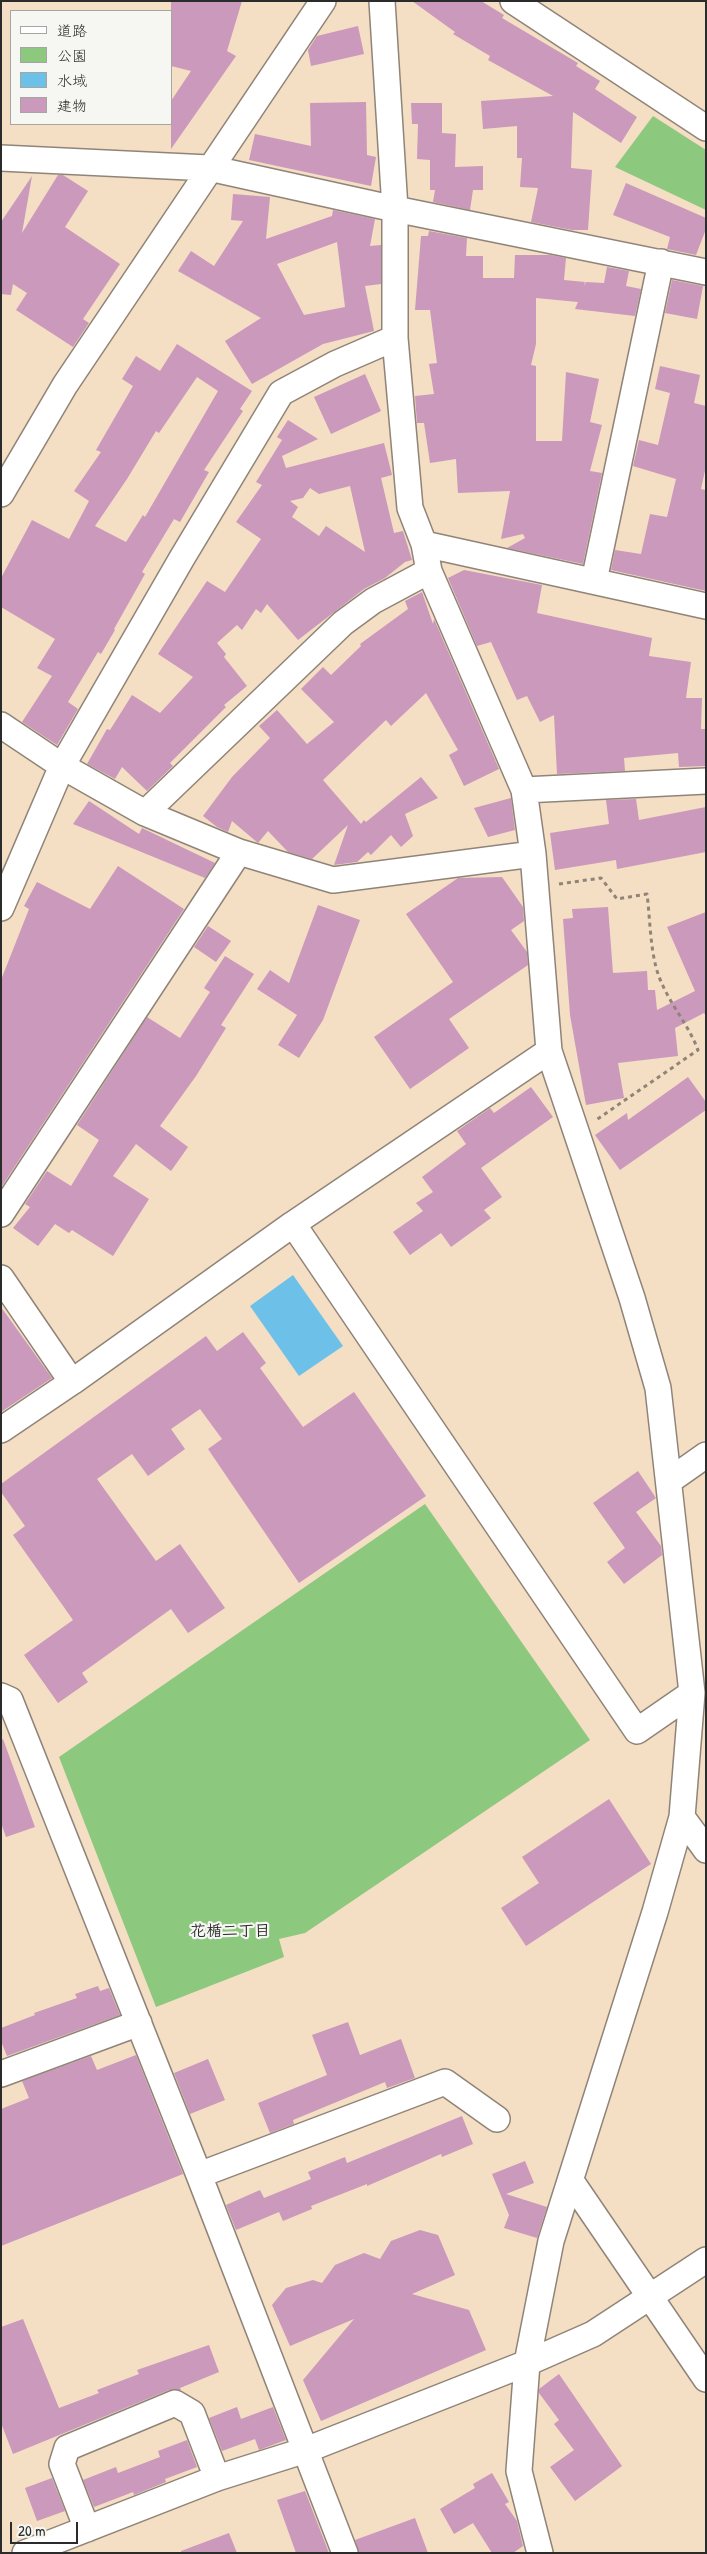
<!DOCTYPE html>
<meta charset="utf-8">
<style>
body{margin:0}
#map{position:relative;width:707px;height:2554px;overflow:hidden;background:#f4dec4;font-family:"Patrick Hand","Klee One",sans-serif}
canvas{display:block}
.frame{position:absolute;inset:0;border:2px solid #2b2b2b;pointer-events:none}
.legend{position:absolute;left:10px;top:10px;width:162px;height:115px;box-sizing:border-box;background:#f6f6f2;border:1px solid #a5a5a2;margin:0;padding:6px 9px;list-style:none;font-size:15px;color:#2b2b2b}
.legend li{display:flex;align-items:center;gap:10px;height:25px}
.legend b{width:25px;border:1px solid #a5a5a2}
.scale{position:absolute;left:10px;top:2522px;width:68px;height:22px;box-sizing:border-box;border:2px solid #2b2b2b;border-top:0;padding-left:6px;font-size:15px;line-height:18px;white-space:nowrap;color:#2b2b2b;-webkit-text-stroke:4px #f6f6f2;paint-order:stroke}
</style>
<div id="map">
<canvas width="707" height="2554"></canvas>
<div class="frame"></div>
<ul class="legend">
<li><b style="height:6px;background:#fff"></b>道路</li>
<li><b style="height:14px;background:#8cc87d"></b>公園</li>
<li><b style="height:14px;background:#6dc1e9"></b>水域</li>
<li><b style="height:14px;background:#ca99bb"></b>建物</li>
</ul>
<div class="scale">20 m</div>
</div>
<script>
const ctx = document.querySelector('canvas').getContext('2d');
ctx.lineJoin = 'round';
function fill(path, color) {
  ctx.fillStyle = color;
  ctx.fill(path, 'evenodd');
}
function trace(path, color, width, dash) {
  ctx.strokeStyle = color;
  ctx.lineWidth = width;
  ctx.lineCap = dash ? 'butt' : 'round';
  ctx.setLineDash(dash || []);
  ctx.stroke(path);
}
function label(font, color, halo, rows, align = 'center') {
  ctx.font = font + ' "Patrick Hand","Klee One",sans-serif';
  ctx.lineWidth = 4.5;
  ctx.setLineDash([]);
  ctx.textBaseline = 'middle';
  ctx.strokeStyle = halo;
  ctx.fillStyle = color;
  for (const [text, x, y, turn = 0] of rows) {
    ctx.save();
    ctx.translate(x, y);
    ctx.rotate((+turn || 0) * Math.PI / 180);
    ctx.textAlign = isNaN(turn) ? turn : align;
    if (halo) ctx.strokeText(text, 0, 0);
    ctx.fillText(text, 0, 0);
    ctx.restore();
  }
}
const green = new Path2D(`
 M653 116 706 150V210L615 167Z
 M425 1504 590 1740 305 1933 279 1939 284 1957 156 2007 59 1757Z`);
const water = new Path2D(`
 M293 1275 343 1346 299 1376 250 1306Z`);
const building = new Path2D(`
 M171 1H242L227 51 236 56 171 149V101L191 71 171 66Z
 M412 1H481L504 15 502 18 578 63 576 66 600 81 595 89 637 117 621 143 573 112 571 168 592 170 588 230H572L531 222 538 188 520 187 522 158H517V126L483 129 481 101 553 96 488 60 490 56 453 34 455 32Z
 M358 26 364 54 311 66 308 50 317 36Z
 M366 102 367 155 376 157 371 186 249 160 255 134 311 146 310 103Z
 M411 103H442V133L456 134 455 167 483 166V190H473L470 210 433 202 435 190H430V160L417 159 418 124H412Z
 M58 175H63L88 191 65 227 120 264 83 319 89 323 73 347 16 310 27 293 13 284 11 295 1 294V222L32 176 22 233Z
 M626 183 706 218V229L696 255 667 249 670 237 613 215Z
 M233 194 270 197 266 239 332 216 333 210 375 219 370 246 381 245V284L365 286 374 331 323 344 252 384 225 341 261 318 178 271 191 251 214 266 243 221 231 220ZM337 242 345 307 304 315 277 264Z
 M429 231 467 238 466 256H483V278H514L515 255H551L566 258 564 280 585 282 584 286 586 282 604 283 607 267 629 271 626 286 641 289 635 316 575 309 578 302 536 298V344L531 365 536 366V441H562L566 372 599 379 590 422 602 425 590 471 602 473 583 564 507 548 525 538 523 534 501 539 510 491 458 493 456 459 430 463 424 423H417L415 396 434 394 429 364 437 363 430 310H415L421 236H428Z
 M672 280 703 286 697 319 665 313Z
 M177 344 252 391 240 409 243 411 204 470 209 472 180 522 174 519 142 572 145 574 114 629 115 630 101 654 98 652 68 702 78 709 57 745 22 722 52 676 37 668 55 639 1 607V578L32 520 69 539 89 501 74 491 101 452 96 450 133 386 122 379 136 356 160 371ZM197 377 218 391 145 517 143 515 126 542 95 526 127 479 156 431 159 433Z
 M660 366 700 375 694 403 706 406V466L701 489 706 490V591L611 570 615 550 641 554 650 514 667 517 676 479 633 466 639 440 658 445 670 393 655 389Z
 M365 374 381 411 331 434 314 397Z
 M288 420 318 439 282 456 286 468 384 443 392 475 381 478 394 533 403 531 412 560 405 562 385 578 364 589 298 640 267 604 261 613 256 609 242 630 237 625 217 643 226 654 224 657 247 686 224 705 226 707 170 763 173 766 147 791 122 767 115 779 87 764 107 729 110 730 132 695 160 713 193 677 158 654 207 581 225 592 261 539 236 522 262 485 256 482 282 440 277 437ZM350 486 365 552 326 526 319 536 292 517 298 507 290 501 303 498 310 488 319 494Z
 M464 570 542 585 537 613 652 638 649 656 691 662 686 698H702L701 729H706V766L679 767 678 753 624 758 625 771 557 774 554 715 540 722 527 696 517 700 491 642 477 646 448 578Z
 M422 592 433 624 434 619 499 769 464 786 449 755 458 750 426 693 391 726 386 720 323 780 361 824 364 820 366 822 421 777 438 798 405 814 413 836 401 847 391 835 371 855 368 852 357 862 334 865 348 825 312 859 288 852 268 831 258 843 232 821 228 832 217 827 203 816 232 777 270 738 259 726 277 710 307 744 334 722 301 689 323 667 331 675 361 646 360 644 408 609 405 601Z
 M511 798 515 830 488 837 474 808Z
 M636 799 639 820 706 807V852L617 869 616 860 555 870 550 833 609 824 606 800Z
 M89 801 139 834 142 828 215 863 205 878 73 824Z
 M118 866 184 909 2 1186 1 980 29 909 24 906 37 882 90 909Z
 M502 877 523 907 524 921 511 930 527 952 528 965 449 1019 469 1048 410 1089 374 1037 453 982 406 914 458 878Z
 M318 905 360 920 323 1020 299 1058 278 1045 297 1015 257 989 270 970 289 983Z
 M608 907 613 973 647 971 648 990H655L657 1010 695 991 667 927 706 912V1016L704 1013 675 1028 678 1056 618 1063 624 1098 586 1105 570 1015 563 919 573 918 572 909Z
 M208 926 231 941 216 962 194 947Z
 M225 956 254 974 221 1025 226 1028 196 1076 160 1126 188 1147 171 1171 136 1144 113 1176 149 1199 113 1256 72 1230 69 1233 55 1224 38 1246 13 1228 30 1207 25 1204 47 1171 71 1186 99 1140 77 1125 147 1017 180 1038 210 992 204 988Z
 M688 1077 706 1102V1110L620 1170 595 1135 627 1113 628 1120Z
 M531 1087 553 1117 481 1168 502 1197 484 1210 491 1218 451 1247 441 1233 410 1255 393 1232 423 1211 416 1203 433 1192 422 1177 466 1144 457 1131 490 1108 494 1113Z
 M1 1307 52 1378 1 1412Z
 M243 1332 266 1363 260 1368 303 1427 354 1392 426 1496 299 1583 208 1449 222 1439 200 1409 171 1429 185 1449 148 1476 132 1454 97 1479 156 1561 180 1544 225 1608 188 1633 171 1609 82 1673 88 1682 58 1703 24 1655 73 1620 13 1535 25 1526 1 1492V1484L206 1336 217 1351Z
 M638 1471 656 1498 636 1512 661 1546 662 1555 624 1584 607 1562 625 1548 593 1503Z
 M3 1739 35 1827 6 1837 1 1823V1740Z
 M609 1799 651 1864 526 1946 501 1908 539 1883 522 1857Z
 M98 1986 100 1991 109 1988 120 2015 7 2056 1 2041V2028L35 2015 34 2013 77 1998 75 1994Z
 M348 2022 360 2055 401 2039 415 2078 387 2088 385 2082 293 2120 294 2124 270 2133 258 2103 327 2075 312 2035Z
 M136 2055 183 2174 1 2246V2109L29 2098 22 2081 91 2056 97 2070Z
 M208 2059 225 2100 190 2114 174 2073Z
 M462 2116 473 2144 442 2157 441 2154 367 2186V2184L311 2206 312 2209 283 2221 279 2212 236 2230 226 2205 260 2190 264 2198 311 2179 308 2172 345 2157 347 2163Z
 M525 2161 534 2183 506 2194 547 2207 537 2238 504 2228 509 2215 492 2174Z
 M420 2230 438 2235 455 2275 412 2294 469 2310 486 2350 321 2421 303 2380 354 2319 290 2346 272 2305 286 2288 313 2280 322 2283 335 2265 364 2253 380 2259 391 2241Z
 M23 2319 59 2408 99 2393 97 2390 139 2374 137 2370 209 2345 219 2372 180 2388 181 2390H169L13 2454 1 2423V2327Z
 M559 2374 622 2466 575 2501 550 2467 574 2450 554 2424 559 2420 539 2393V2389Z
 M237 2407 241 2419 273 2407 286 2440 259 2450 255 2439 222 2451 209 2418Z
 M187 2440 197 2467 165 2479 166 2482 134 2495 133 2492 94 2507 83 2480 116 2467 118 2473 160 2457 158 2451Z
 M492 2473 509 2502 505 2504 517 2521 523 2546 513 2553H492L473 2523 454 2534 440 2509 475 2488 473 2484Z
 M52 2478 65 2511 37 2521 25 2488Z
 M305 2491 329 2553H296L277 2500Z
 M415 2518 428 2553H359L355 2540Z
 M229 2533 237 2553H181V2551Z`);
const path = new Path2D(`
 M559 884 601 878 617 899 647 894C650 918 650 944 656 967 664 998 687 1021 698 1050L596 1120`);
const minor = new Path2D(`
 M382 1 395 209V338L410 508 424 544 429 571 524 790 533 854 549 1051 632 1298 658 1388 692 1693 682 1817 655 1912 551 2241 527 2363 519 2471 540 2553
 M513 1 706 128
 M1 158 209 168 395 209 706 272
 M1 494 65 385 323 1
 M424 544 706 606
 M594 581 661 262
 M1 725 62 766 145 813 239 852 333 880 533 854
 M524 790 706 781
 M145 813 343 623 373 601 429 571
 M1 908 62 766 182 558 281 393 335 364 395 338
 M1 1214 239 852
 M293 1224 637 1731 692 1693
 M1 1278 72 1382
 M1 1430 72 1382 293 1224 549 1051
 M669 1481 706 1455
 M1 1696 10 1700 199 2175 345 2553
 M682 1817 706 1850
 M1 2074 139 2023
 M199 2175 445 2082 497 2119
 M571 2181 706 2379
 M87 2529 62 2464 67 2448 175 2403 192 2413 217 2478
 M25 2553 217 2478 306 2450 527 2363 593 2334 706 2260`);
const neighbourhoodNames = [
 ["花楯二丁目",230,1932]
];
fill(green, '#8cc87d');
fill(water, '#6dc1e9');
fill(building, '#ca99bb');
trace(minor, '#908478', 28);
trace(path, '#908478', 3, [4, 4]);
trace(minor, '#fff', 25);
label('bold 16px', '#2b2b2b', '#f6f6f2', neighbourhoodNames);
</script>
